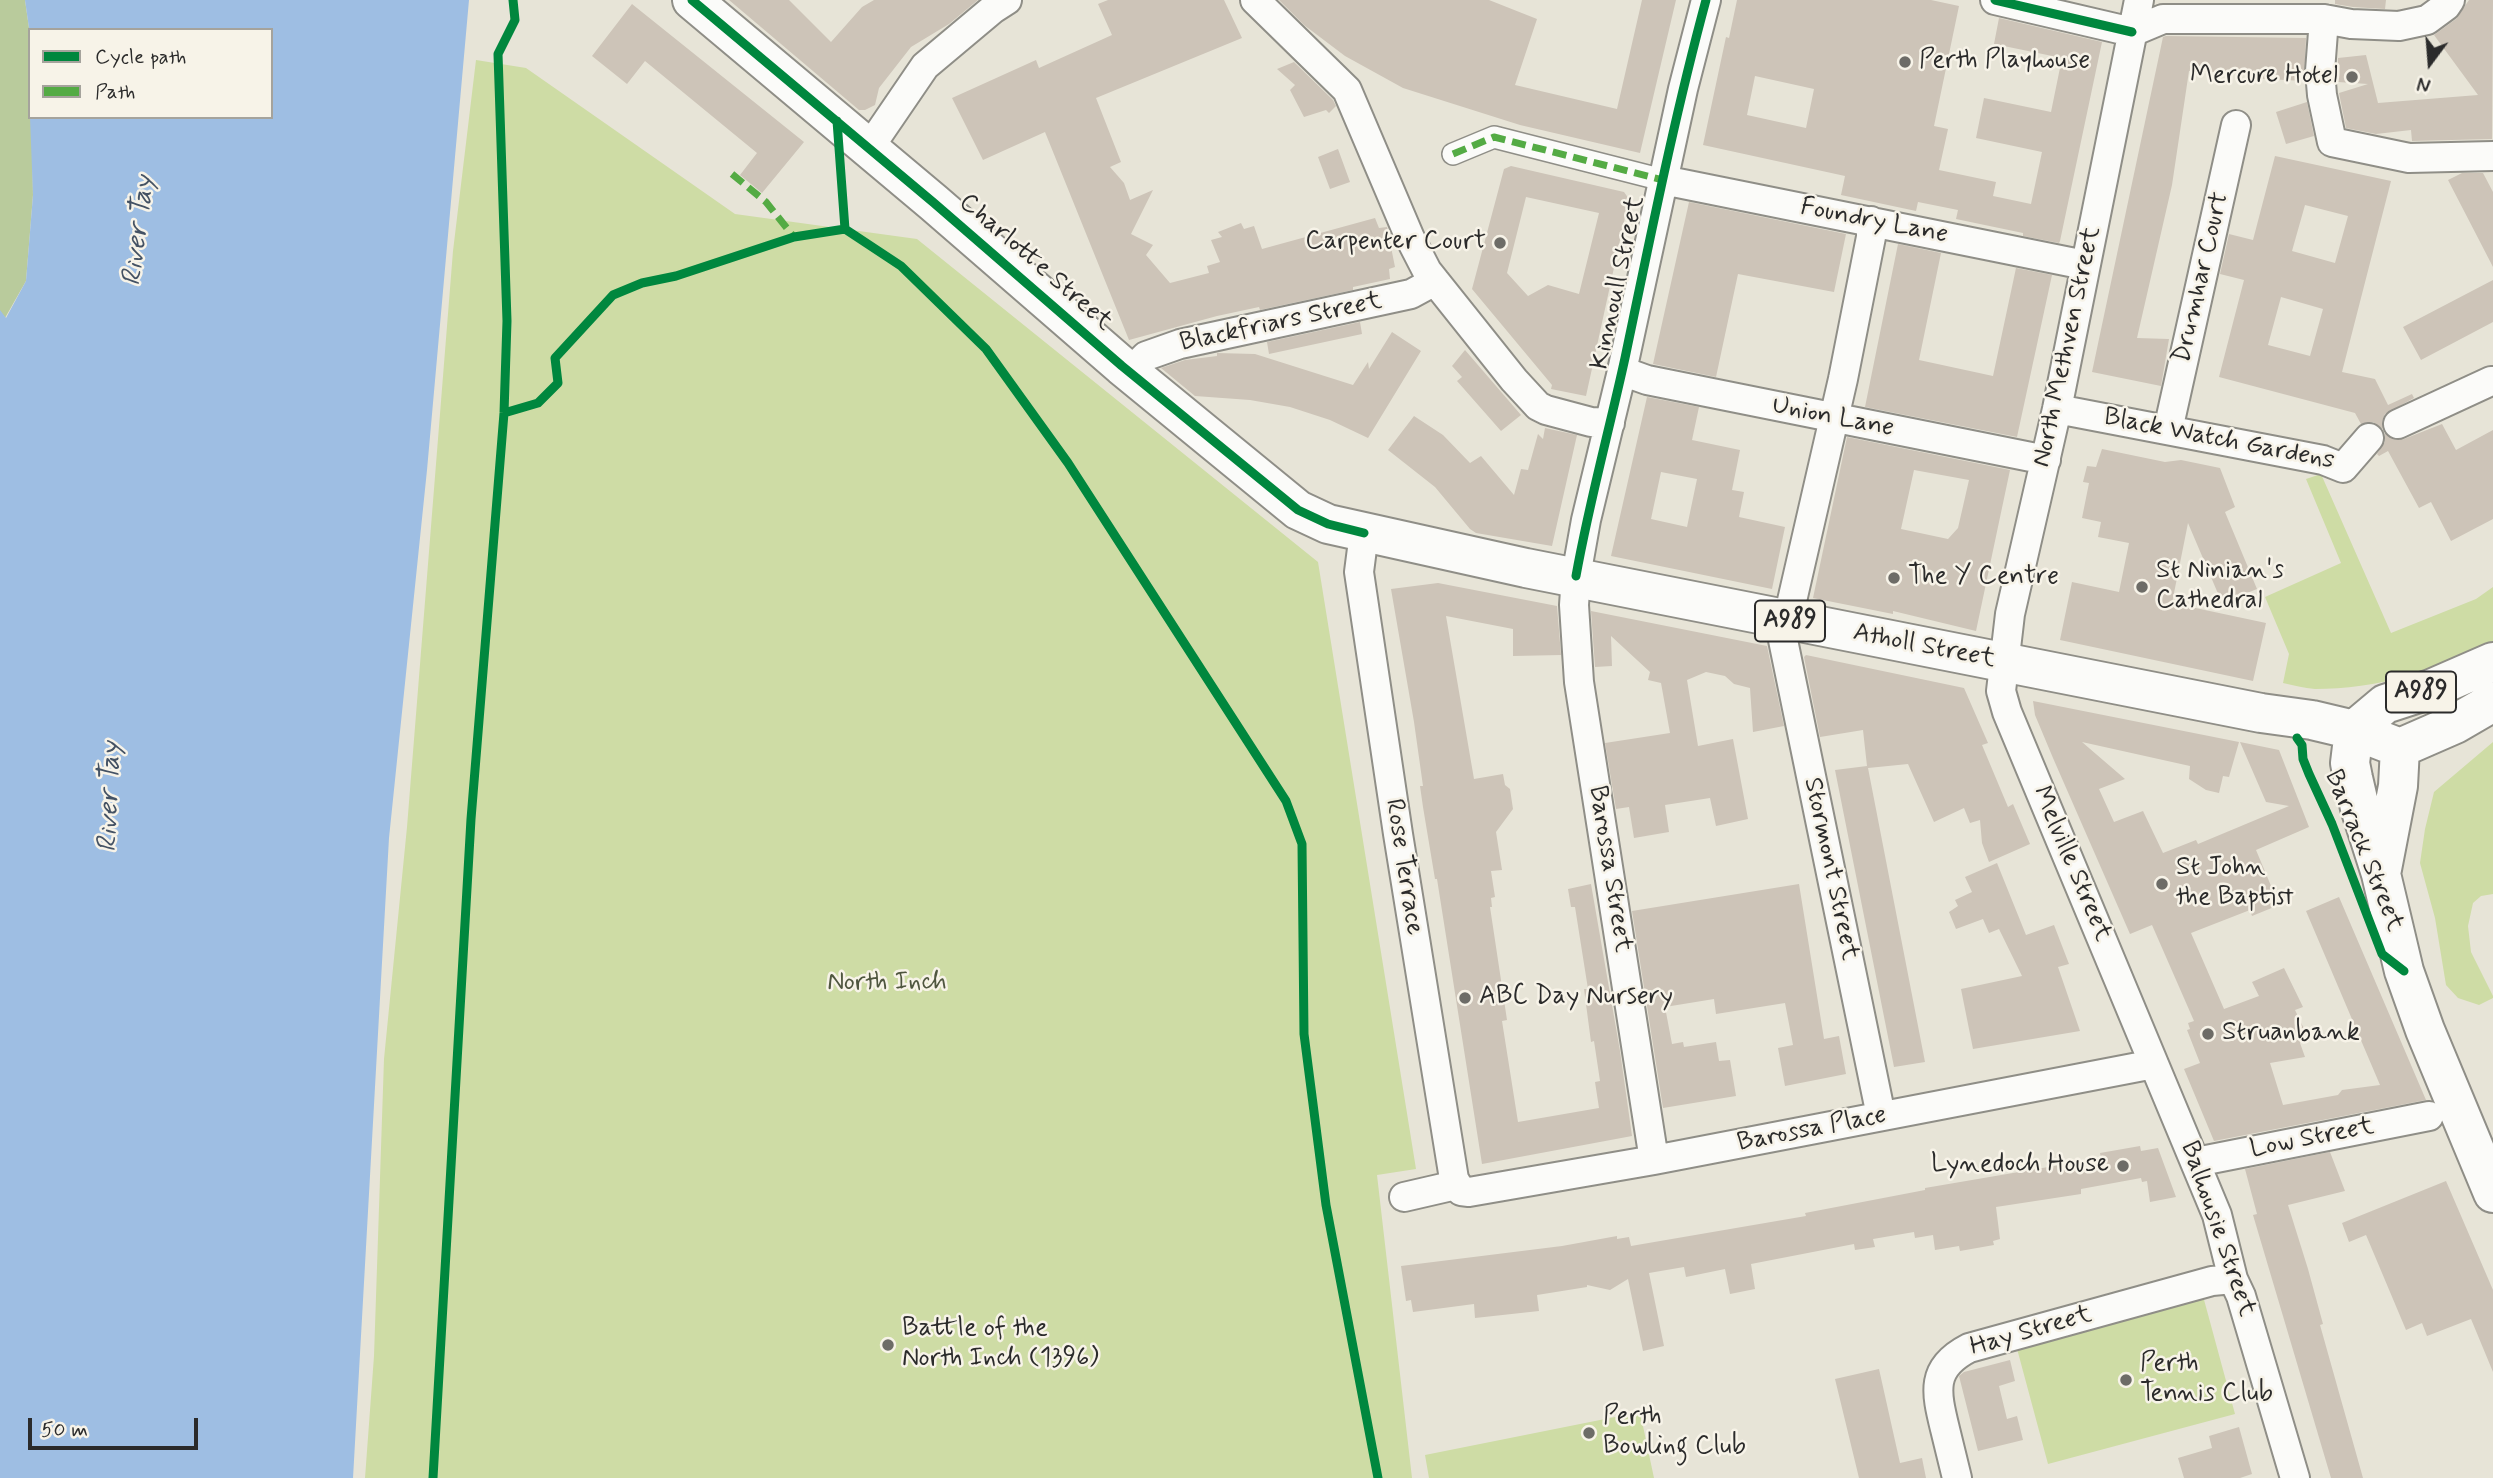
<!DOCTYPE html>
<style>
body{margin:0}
#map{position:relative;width:2493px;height:1478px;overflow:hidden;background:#e7e4d7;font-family:Mynerve,sans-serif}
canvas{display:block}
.legend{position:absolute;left:28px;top:28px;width:245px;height:91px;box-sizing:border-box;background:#f7f3e8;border:2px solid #a5a39c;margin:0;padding:9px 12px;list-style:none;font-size:21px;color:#2b2b2b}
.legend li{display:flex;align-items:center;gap:14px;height:35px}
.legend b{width:35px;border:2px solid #a5a39c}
.north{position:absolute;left:2395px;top:28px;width:70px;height:70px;-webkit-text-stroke:5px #f7f3e8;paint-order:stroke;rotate:196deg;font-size:19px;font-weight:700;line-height:28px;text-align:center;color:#2b2b2b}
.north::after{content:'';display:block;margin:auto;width:24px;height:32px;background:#2b2b2b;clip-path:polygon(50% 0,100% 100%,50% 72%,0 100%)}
.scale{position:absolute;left:28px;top:1418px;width:170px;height:32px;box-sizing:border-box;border:4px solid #2b2b2b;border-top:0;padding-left:9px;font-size:21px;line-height:24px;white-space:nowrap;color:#2b2b2b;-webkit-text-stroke:5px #f7f3e8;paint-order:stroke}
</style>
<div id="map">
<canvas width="2493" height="1478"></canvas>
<ul class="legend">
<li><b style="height:9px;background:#00873e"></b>Cycle path</li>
<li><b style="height:9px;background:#54ab44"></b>Path</li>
</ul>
<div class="north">N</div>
<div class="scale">50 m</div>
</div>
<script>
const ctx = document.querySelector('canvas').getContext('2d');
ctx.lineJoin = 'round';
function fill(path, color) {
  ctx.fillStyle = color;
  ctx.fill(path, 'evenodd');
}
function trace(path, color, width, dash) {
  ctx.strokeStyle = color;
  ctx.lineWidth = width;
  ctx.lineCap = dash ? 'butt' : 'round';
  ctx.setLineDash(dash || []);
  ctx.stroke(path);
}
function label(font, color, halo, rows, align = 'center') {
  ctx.font = font + ' Mynerve,sans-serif';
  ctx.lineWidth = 5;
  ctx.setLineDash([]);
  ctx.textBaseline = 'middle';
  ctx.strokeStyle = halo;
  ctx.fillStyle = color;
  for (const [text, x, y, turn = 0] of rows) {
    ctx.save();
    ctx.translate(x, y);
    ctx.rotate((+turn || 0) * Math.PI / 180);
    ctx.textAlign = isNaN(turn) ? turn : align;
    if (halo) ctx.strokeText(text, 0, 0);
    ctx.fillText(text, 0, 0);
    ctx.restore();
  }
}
const green = new Path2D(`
 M476 60 526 68 735 214 917 239 1318 562 1416 1169 1377 1175 1412 1478H365L374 1356 384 1059 407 827 453 251Z
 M2321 474 2391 633 2476 599 2493 587V641C2442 671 2375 689 2315 689 2304 688 2293 685 2283 683L2289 654 2265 597 2341 563 2306 479Z
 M2493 742V894L2481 896 2473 903 2468 926 2471 952 2493 996V998L2479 1005 2458 998 2446 985 2435 918 2420 863 2425 829 2434 792Z
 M2203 1296 2235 1414 2048 1464 2016 1345Z
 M1640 1412 1654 1478H1429L1425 1455Z`);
const forest = new Path2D(`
 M0 0H25L30 35 33 195 26 281 5 318 0 311Z`);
const water = new Path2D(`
 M25 0H469L427 470 389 838 353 1478H0V310L6 318 26 281 33 195 30 117H271V30H30V35Z`);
const building = new Path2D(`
 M729 0H789L831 42 862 7 874 0H978L949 24 911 47 879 88 875 105 865 110H859Z
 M1108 0H1224L1242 38 1096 98 1121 162 1110 167 1124 183 1130 200 1153 190 1131 234 1153 245 1146 255 1170 283 1209 273 1207 266 1220 262 1211 240 1222 237 1218 232 1241 223 1244 229 1254 226 1262 249 1375 218 1379 228 1387 227 1395 267 1389 269 1390 279 1353 287V290L1260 310 1259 307 1217 316 1129 340 1045 132 983 160 952 98 1036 60 1039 68 1112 35 1098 4Z
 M1279 0H1489L1537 19 1515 85 1617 109 1642 0H1676L1640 153 1520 125 1403 88 1345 56 1304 25Z
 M1737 0H1931L1959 6 1934 126 1948 129 1939 170 1996 182 1993 196 2031 204 2042 152 1976 138 1984 98 2051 112 2062 58 1994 44 1999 18 2102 42 2060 241 2059 243 2023 236V233L1956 219 1958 210 1918 202 1916 211 1841 195 1845 176 1703 145 1726 37 1729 38ZM1755 76 1814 89 1806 128 1747 115Z
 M2335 0H2386L2385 9 2353 7 2335 4Z
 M2469 0H2493L2492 139 2412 141 2411 130 2376 134 2346 128 2339 93 2368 84 2338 82V58L2366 55 2378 103 2478 95 2434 35 2456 19Z
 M632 4 804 142 762 193 740 175 757 153 645 61 627 84 592 56Z
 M2166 36 2306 38 2304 81 2247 78V74L2189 71 2172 185 2137 338 2169 339 2161 386 2092 372 2163 37Z
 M1294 62 1333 100 1336 106 1329 113 1326 110 1304 117 1290 90 1295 85 1277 69Z
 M2307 102 2314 136 2286 144 2276 112Z
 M1338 149 1350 182 1330 189 1318 157Z
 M2275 156 2391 181 2342 372 2375 379 2388 405 2412 394 2414 398 2385 414 2382 422 2383 429 2373 422 2361 424 2355 413 2219 377 2244 280 2220 274 2229 234 2253 240ZM2305 205 2348 216 2335 263 2292 251ZM2281 297 2323 309 2310 356 2268 345Z
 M1511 166 1624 192 1629 199 1586 396 1551 389 1552 385 1472 289 1504 169ZM1526 197 1599 213 1579 294 1548 285 1528 296 1507 273Z
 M2462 173H2483L2493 192V267L2448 180Z
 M1689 202 1846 234 1834 292 1738 274 1716 377 1653 364Z
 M1898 244 1941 253 1919 360 1993 376 2016 268 2052 275 2017 437 1865 407Z
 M2493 280V322L2421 360 2403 327Z
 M1360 322 1362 334 1269 354 1267 342Z
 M1392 332 1421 351 1368 438 1330 420 1290 407 1250 400 1195 396 1161 368 1185 360 1217 356V353L1255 354 1353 385 1368 362 1369 369Z
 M1465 350 1521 415 1501 431 1457 381 1462 377 1452 366Z
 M1647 397 1699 407 1692 440 1740 450 1732 490 1744 492 1739 517 1785 527 1772 589 1611 556ZM1661 472 1697 479 1687 527 1651 519Z
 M1414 416 1443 435 1470 463 1481 456 1514 495 1521 469 1528 470 1538 434 1543 439 1545 428 1577 435 1552 546 1476 533 1470 529 1435 487 1388 450Z
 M2442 424 2456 450 2493 430V519L2451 541 2431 502 2419 508 2388 451 2379 456 2377 454 2385 442V433L2396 440 2404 439Z
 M1847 437 2010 470 1976 631 1893 611V614L1813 598ZM1914 470 1969 480 1958 528 1948 539 1901 529Z
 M2102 449 2165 462 2181 460 2220 468 2235 507 2225 512 2257 589 2222 603 2188 523 2172 603 2266 623 2253 681 2060 640 2072 582 2119 592 2129 543 2098 537 2101 522 2082 518 2089 483 2083 482 2087 466 2096 467Z
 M1438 583 1557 606 1561 655 1513 656V629L1446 616 1474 779 1503 774 1505 785 1510 789 1513 809 1496 832 1502 870 1491 871 1495 897 1491 898 1492 907H1490L1507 1020 1502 1021 1518 1122 1599 1108 1595 1082 1600 1081 1594 1041 1591 1042 1584 989H1588L1575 907H1571L1568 889 1591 884 1620 1051 1632 1136 1482 1164 1437 879H1435L1423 807 1420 786H1423L1414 722 1391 589Z
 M1591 611 1767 646 1784 726 1753 732 1750 688 1734 684 1725 676 1706 672 1687 680 1698 746 1733 739 1748 819 1716 826 1710 798 1665 805 1669 832 1634 838 1629 807 1616 809 1605 743 1670 733 1661 683 1648 680 1650 672 1611 636 1612 666 1595 667Z
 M1806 655 1964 688 1988 743 1982 745 2008 807 2013 804 2030 844 1989 862 1982 843 1980 820 1970 823 1964 808 1934 822 1908 764 1868 768 1925 1062 1894 1067 1835 770 1867 766 1863 730 1820 737 1804 657Z
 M2033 701 2239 742 2229 777 2223 776 2219 793 2206 790 2189 779 2190 766 2082 742 2125 779 2099 789 2114 822 2143 811 2163 853 2196 840 2198 844 2289 806 2266 802 2240 742 2279 750 2309 827 2256 850 2279 905 2252 916 2250 910 2191 933 2224 1009 2259 996 2252 982 2284 968 2303 1007 2295 1010 2309 1039 2300 1043 2305 1057 2270 1063 2283 1105 2338 1095 2342 1090 2380 1085 2306 911 2339 897 2426 1100 2214 1141 2184 1069 2200 1063 2187 1030 2190 1029 2188 1023 2194 1021 2152 925 2130 934 2053 758 2035 715Z
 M1997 863 2026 935 2054 925 2069 964 2058 967 2080 1031 1973 1049 1961 989 2022 976 1999 929 1989 933 1983 919 1956 929 1949 912 1958 906 1955 900 1972 892 1965 877Z
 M1799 884 1824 1039 1839 1036 1846 1074 1785 1086 1778 1048 1793 1045 1785 1003 1716 1014 1714 999 1665 1007 1672 1044 1683 1042 1684 1047 1716 1042 1719 1061 1730 1060 1736 1096 1663 1108 1632 911Z
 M2140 1146 2141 1151 2158 1148 2176 1197 2150 1202 2147 1181 2142 1182 2141 1178 2081 1189V1194L1996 1207 2000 1239 1993 1241 1994 1245 1960 1251 1959 1246 1935 1250 1933 1235 1915 1238 1914 1232 1873 1239 1875 1247 1855 1250 1854 1244 1751 1264 1755 1289 1730 1294 1725 1269 1686 1277 1684 1267 1649 1273 1664 1346 1643 1351 1628 1279 1610 1290 1587 1285V1287L1537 1295 1539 1311 1475 1318 1474 1304 1413 1312 1411 1300 1406 1301 1401 1266 1562 1246 1617 1236V1239L1629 1237 1631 1246 1806 1216 1805 1213 1925 1190V1188L2101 1158 2100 1153Z
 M2330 1152 2345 1191 2288 1205 2308 1269 2323 1324 2320 1325 2363 1478H2331L2253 1215 2257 1214 2245 1169Z
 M2446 1181 2493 1290V1372L2471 1319 2427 1336 2422 1323 2406 1330 2366 1235 2349 1242 2342 1223Z
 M2010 1360 2015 1381 1999 1386 2007 1419 2017 1416 2023 1440 1978 1451 1959 1376 1964 1372Z
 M1879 1369 1900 1463 1922 1458 1926 1478H1859L1835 1379Z
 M2239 1427 2252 1474 2240 1478H2184L2178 1458 2212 1448 2209 1436Z`);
const pedestrian = new Path2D(`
 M1453 154 1494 137 1663 180`);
const minor = new Path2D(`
 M1255 0 1347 90 1410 238 1427 271 1514 380 1538 406 1546 410 1591 422 1610 423
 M1995 0 2132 32
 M2139 0 2057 409 2010 614 2001 691 2007 712 2217 1215 2233 1279 2241 1296 2295 1478
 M2324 19 2320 71 2322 95 2332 142 2409 158 2493 156
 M2132 32 2163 19H2324L2351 24 2399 26 2427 20 2446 6 2450 0
 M869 148 925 66 993 9 1007 0
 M1663 180 2085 265
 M1871 221V237L1843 379 1783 640 1881 1116
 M1622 371 1647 380 2046 460
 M1130 372 1146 356 1180 344 1411 294 1435 281
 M2057 409 2323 460 2343 468 2369 438
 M2398 424 2491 381
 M2168 430 2236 125
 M1364 533 1359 572 1398 834 1454 1179 1461 1191 1469 1192 1654 1160 2154 1064
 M1654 1160 1579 682 1574 605 1576 576 1586 520 1622 371 1683 89 1706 0
 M2196 1162 2429 1116
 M1404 1197 1456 1185
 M1957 1478C1953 1462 1949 1445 1945 1429 1936 1392 1930 1368 1969 1348L2212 1281 2233 1279`);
const primary = new Path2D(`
 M692 0 934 203 1122 366 1298 510 1328 524 1526 568 2261 713 2312 720 2354 730 2400 748
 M2354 730 2350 763 2353 778 2360 808 2381 874 2404 971 2425 1030 2493 1193
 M2354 730 2385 704 2431 689 2493 662
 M2400 748 2455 724 2493 702
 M2382 869 2398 786 2400 748`);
const quiet = new Path2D(`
 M1453 154 1494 137 1663 180
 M732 174 766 202 794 237`);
const cycleway = new Path2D(`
 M692 0 934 203 1122 366 1298 510 1328 524 1364 533
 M1995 0 2132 32
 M845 229 901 266 986 349 1068 463 1286 801 1302 844 1304 1034 1326 1205 1378 1478
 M504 413 538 403 558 383 555 358 613 295 642 283 676 276 794 237 845 229 837 121
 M1576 576C1589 503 1609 431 1625 358 1650 239 1674 118 1706 0
 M2297 738 2302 745 2303 759 2309 774 2332 824 2382 954 2404 971
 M433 1478 471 819 504 413 507 321 498 54 515 20 513 0`);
const markers = [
 [1905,62,7,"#6d6c67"],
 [2352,77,7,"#6d6c67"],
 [1500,243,7,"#6d6c67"],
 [1894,578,7,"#6d6c67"],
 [2142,587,7,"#6d6c67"],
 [2162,884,7,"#6d6c67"],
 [1465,998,7,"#6d6c67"],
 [2208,1034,7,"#6d6c67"],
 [2123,1166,7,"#6d6c67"],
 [888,1345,7,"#6d6c67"],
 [2126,1380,7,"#6d6c67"],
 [1589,1433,7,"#6d6c67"]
];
const shields = [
 [1790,621,70],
 [2421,692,70]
];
const shieldNames = [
 ["A989",1790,621],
 ["A989",2421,692]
];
const poiNames = [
 ["Perth Playhouse",1919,62],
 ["Mercure Hotel",2338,77,"right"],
 ["Carpenter Court",1486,243,"right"],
 ["St Ninian's",2156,572],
 ["Cathedral",2156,602],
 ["The Y Centre",1908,578],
 ["St John",2176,869],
 ["the Baptist",2176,899],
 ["ABC Day Nursery",1479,998],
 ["Struanbank",2222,1034],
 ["Lynedoch House",2109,1166,"right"],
 ["Battle of the",902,1330],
 ["North Inch (1396)",902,1360],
 ["Perth",2140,1365],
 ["Tennis Club",2140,1395],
 ["Perth",1603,1418],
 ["Bowling Club",1603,1448]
];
const streetNames = [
 ["Foundry Lane",1874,222,11],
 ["Charlotte Street",1035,263,41],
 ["Drumhar Court",2202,278,-77],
 ["Kinnoull Street",1619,283,-78],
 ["Blackfriars Street",1281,323,-12],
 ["North Methven Street",2068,347,-78],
 ["Union Lane",1833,418,11],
 ["Black Watch Gardens",2219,440,11],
 ["Atholl Street",1924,647,11],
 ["Barrack Street",2363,851,68],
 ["Melville Street",2071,864,67],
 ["Rose Terrace",1403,867,81],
 ["Barossa Street",1609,869,81],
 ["Stormont Street",1830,869,78],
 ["Barossa Place",1812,1130,-11],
 ["Low Street",2312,1139,-11],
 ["Balhousie Street",2217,1229,71],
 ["Hay Street",2031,1332,-16]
];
const parkNames = [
 ["North Inch",887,984]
];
const waterNames = [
 ["River Tay",140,231,-83],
 ["River Tay",111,797,-88]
];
fill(green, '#cedca5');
fill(forest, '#b9cb9c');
fill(water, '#9ebee3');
fill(building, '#cdc4b8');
trace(pedestrian, '#8f8e87', 24);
trace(minor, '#8f8e87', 32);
trace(primary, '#8f8e87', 42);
trace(pedestrian, '#fbfbf9', 21);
trace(minor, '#fbfbf9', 28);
trace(primary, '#fbfbf9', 38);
trace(quiet, '#54ab44', 7, [14, 7]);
trace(cycleway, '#00873e', 9);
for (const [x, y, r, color] of markers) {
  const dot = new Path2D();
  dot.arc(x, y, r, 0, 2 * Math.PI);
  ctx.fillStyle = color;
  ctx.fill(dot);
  trace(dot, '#f7f3e8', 2.5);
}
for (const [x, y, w] of shields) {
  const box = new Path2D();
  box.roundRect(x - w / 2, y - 20.5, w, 41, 5);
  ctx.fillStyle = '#f7f3e8';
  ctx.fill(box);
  trace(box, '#2b2b2b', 2);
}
label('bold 24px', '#2b2b2b', null, shieldNames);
label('26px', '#2b2b2b', '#f7f3e8', poiNames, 'left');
label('26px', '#2b2b2b', '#f7f3e8', streetNames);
label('26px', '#4f563f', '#f7f3e8', parkNames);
label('italic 28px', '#445264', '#f7f3e8', waterNames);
</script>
